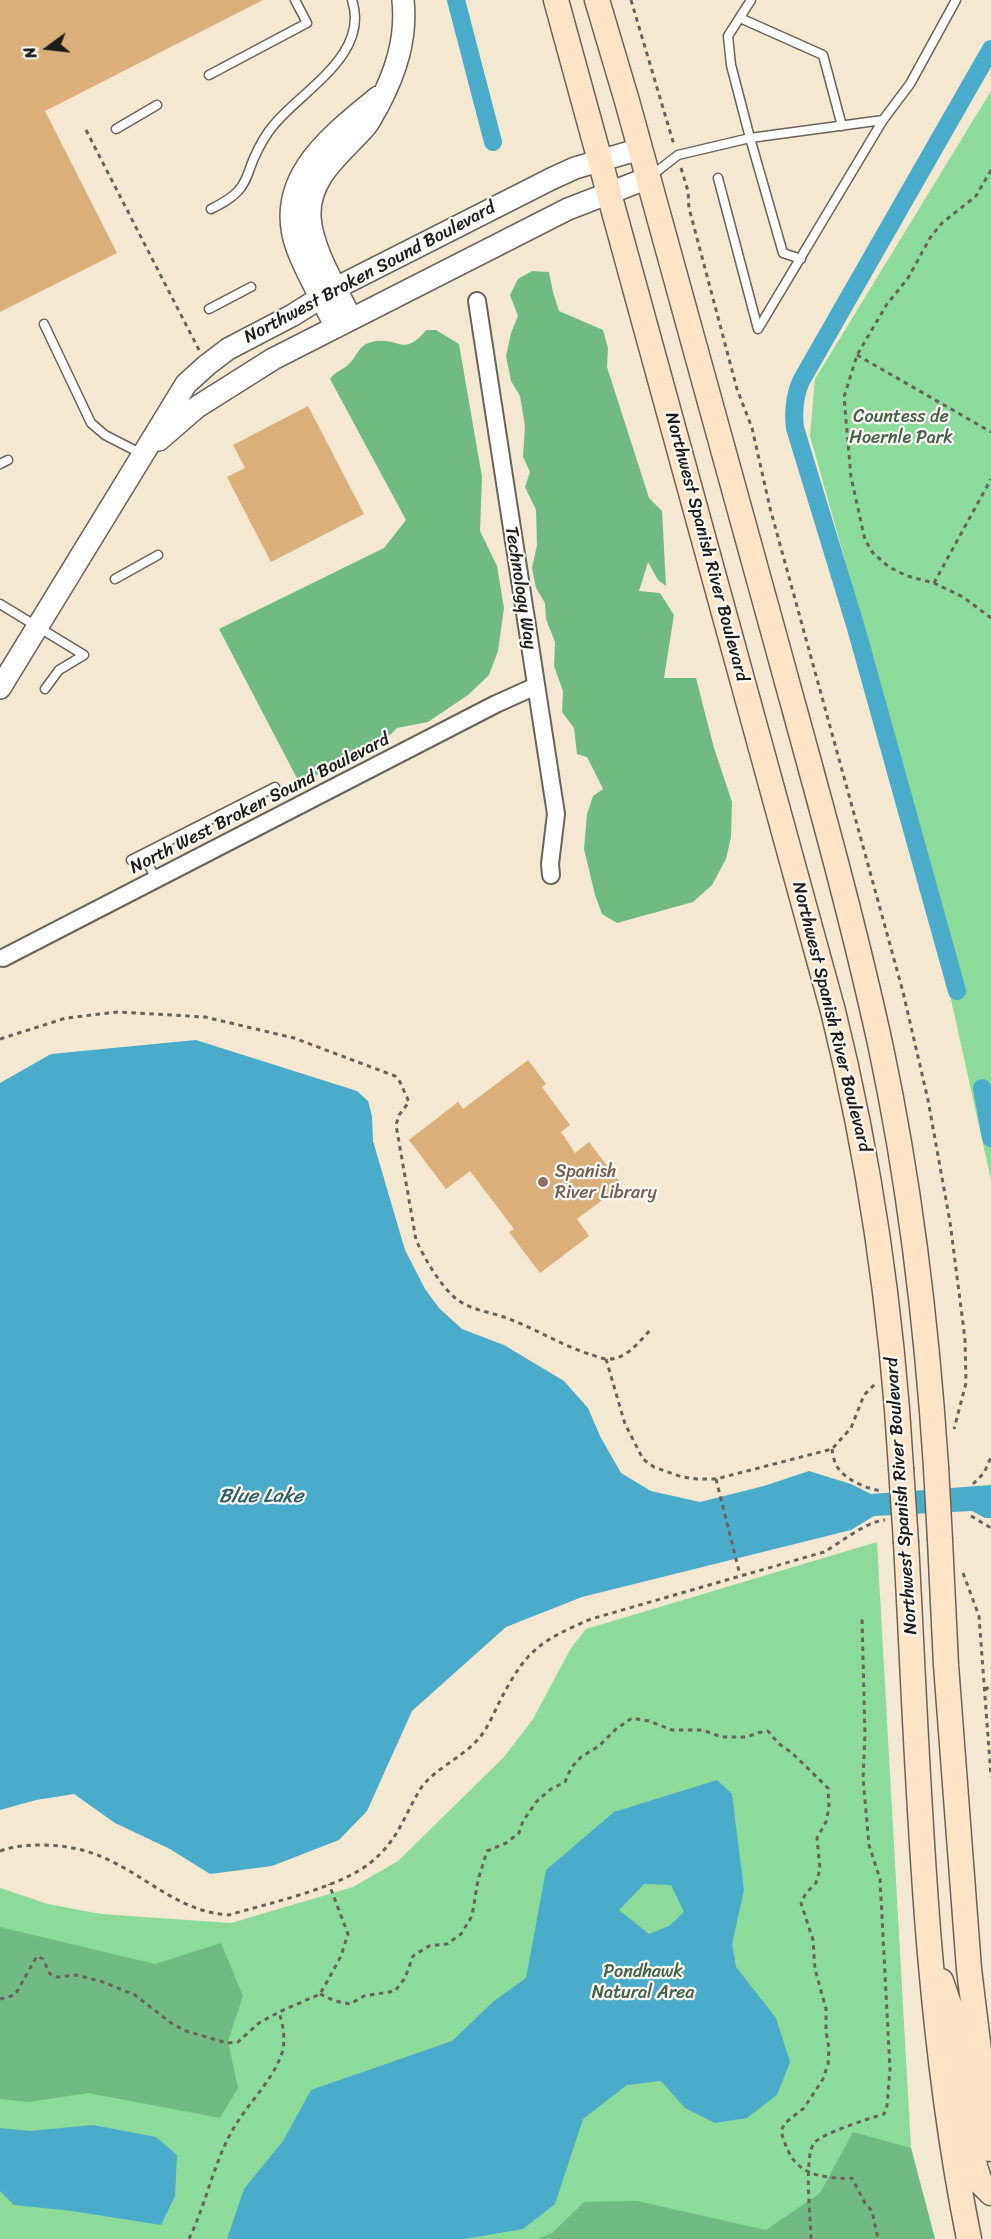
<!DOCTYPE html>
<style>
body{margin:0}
#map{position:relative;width:991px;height:2239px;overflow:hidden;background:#f5e8d1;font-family:Sriracha,sans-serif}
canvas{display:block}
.north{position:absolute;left:18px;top:18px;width:60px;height:60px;-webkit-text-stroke:4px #fdfcf7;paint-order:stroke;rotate:255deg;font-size:16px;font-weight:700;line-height:24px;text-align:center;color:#1c1c1c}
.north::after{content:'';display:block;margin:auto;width:21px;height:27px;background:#1c1c1c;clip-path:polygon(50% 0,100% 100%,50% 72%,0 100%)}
</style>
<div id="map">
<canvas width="991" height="2239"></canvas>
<div class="north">N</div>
</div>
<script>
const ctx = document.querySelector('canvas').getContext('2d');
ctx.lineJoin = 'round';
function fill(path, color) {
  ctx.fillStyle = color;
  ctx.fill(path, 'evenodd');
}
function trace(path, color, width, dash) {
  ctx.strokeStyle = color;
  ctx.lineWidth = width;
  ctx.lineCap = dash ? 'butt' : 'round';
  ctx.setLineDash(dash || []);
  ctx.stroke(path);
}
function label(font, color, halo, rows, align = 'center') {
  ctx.font = font + ' Sriracha,sans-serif';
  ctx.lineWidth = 4.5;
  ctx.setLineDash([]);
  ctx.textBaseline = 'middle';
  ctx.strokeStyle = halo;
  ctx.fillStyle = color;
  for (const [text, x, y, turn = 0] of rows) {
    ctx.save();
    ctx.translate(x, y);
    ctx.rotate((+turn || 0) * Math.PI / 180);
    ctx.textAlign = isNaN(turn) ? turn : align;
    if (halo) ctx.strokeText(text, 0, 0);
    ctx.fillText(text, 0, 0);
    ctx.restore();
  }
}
const green = new Path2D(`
 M991 91V1180L886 706 810 436 815 379Z
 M877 1542 911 2148 935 2239H0V1888L48 1904 101 1914 231 1923 353 1887 398 1861 504 1757 533 1719 571 1648 586 1629Z`);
const forest = new Path2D(`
 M532 271 549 272 553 292 559 311 603 330 608 348 607 367 649 498 662 511 666 586 658 580 648 562 639 591 660 593 674 615 664 678H696L714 748 732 802 731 837 726 859 712 885 693 902 617 923 602 914 595 895 584 849 587 814 593 796 603 789 587 757 577 754 574 728 562 712 563 691 554 666 555 642 546 619 545 603 536 588 532 568 537 545 536 510 525 487 530 472 523 457 525 426 520 396 511 381 506 356 511 333 518 316 510 295 518 279Z
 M426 330H436L459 344 482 477 480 531 497 566 504 608 498 651 489 675 468 695 428 722 397 728 375 750 336 765 300 784 219 629 384 548 406 520 330 379C335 372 342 370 348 365 359 355 357 344 376 341 401 338 404 357 426 330Z
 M0 1927 155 1964 221 1943 243 1996 228 2041 238 2088 220 2118 88 2093 29 2102 0 2099Z
 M853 2132 911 2148 935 2239H537L552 2233 584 2202 637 2201 766 2230 820 2193Z`);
const water = new Path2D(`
 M196 1040 357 1091 368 1101 372 1116 373 1141 405 1250 425 1289 439 1308 462 1329 504 1345 564 1381 588 1408 600 1436 621 1473 651 1491 700 1502 764 1486 809 1471 851 1484 871 1494 991 1485V1518H985L972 1511 874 1516 851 1530 582 1597 506 1627 412 1711 367 1811 339 1840 272 1866 210 1874 170 1849 115 1823 74 1794 36 1800 0 1810V1083L51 1054Z
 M717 1780 732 1794 744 1890 732 1944 736 1967 776 2018 790 2062 777 2095 747 2118 715 2123 685 2108 661 2081 627 2085 583 2119 555 2204 523 2229 464 2239H227L244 2189 283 2141 311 2090 452 2041 494 2001 526 1978 546 1870 614 1812ZM644 1884 671 1885 684 1912 669 1926 649 1934 619 1910Z
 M93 2125 156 2137 177 2155 175 2196 161 2225 72 2211 14 2205 0 2191V2128L30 2131Z`);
const canal = new Path2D(`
 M456 0 493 142
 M957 991 856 628 795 428C793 411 794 397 801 381L991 49
 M982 1088 991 1138`);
const building = new Path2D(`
 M0 0H263L45 111 117 253 0 312Z
 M308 406 364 514 271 562 227 477 245 468 233 445Z
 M528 1060 546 1084 542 1087 570 1125 561 1132 575 1153 589 1142 622 1185 577 1219 589 1236 540 1273 509 1232 514 1229 470 1171 446 1189 409 1140 458 1102 463 1109Z`);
const path = new Path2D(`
 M631 0 674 145
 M86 130 199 350
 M681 168 688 191 689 208 737 389 752 428 770 508 903 992 928 1100 950 1222 965 1339 966 1383 954 1429
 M991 170 976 196 942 223 930 238 908 278 887 304 857 355 844 397 851 477 865 540 873 553 889 567 907 576 934 583 963 597 991 618
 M857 355 991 432
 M934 583 991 479
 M0 1039 66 1018 118 1012 205 1017 294 1038 395 1076 400 1082 409 1102 399 1115 396 1125 416 1240C425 1259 438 1282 454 1297 470 1311 490 1311 509 1319 536 1329 561 1345 589 1354 594 1355 601 1359 607 1359 626 1360 639 1342 651 1329
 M606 1359 625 1424 643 1459 654 1467 682 1477 697 1479H716L832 1449 851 1428 864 1395 876 1383
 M832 1449C833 1455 834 1463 838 1468 846 1480 869 1490 883 1491
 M716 1479 740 1575
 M973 1482 974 1483 984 1473 991 1457
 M971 1516 991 1528
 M963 1573 979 1616 991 1777
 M985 1690 991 1685
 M0 1851C14 1846 26 1845 41 1845 66 1845 90 1850 113 1862 153 1882 182 1912 229 1915 269 1903 339 1888 370 1863 399 1840 403 1817 421 1788 436 1767 463 1758 480 1737 489 1726 495 1710 502 1697 527 1649 542 1640 591 1619L824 1552C842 1542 865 1522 885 1520
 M320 1994 335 2001 350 2004 364 1996 395 1991 405 1978 413 1956 429 1946 447 1944 461 1934 472 1916 478 1880 487 1851 506 1843 519 1833 523 1821 537 1801 551 1789 565 1782 571 1768 581 1757 599 1746 616 1729 632 1718 649 1721 672 1730H702L722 1737H747L757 1733 768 1731 778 1743 792 1753 828 1788 829 1808 826 1822 817 1838 820 1869 816 1883 806 1893 801 1903 813 1940 815 1969 826 2009V2031L829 2049 828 2064 823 2079 804 2108 785 2123 781 2131C789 2159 798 2173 828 2177 836 2178 844 2179 852 2178L865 2203 872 2211 878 2239
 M0 1999 15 1995 37 1956 43 1959 50 1974 57 1977 77 1975 103 1982 135 1995 171 2023 186 2031 227 2043 238 2042 259 2023 279 2012 320 1994 328 1980 341 1956 348 1934 329 1884
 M189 2239C206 2204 213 2165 232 2131 247 2104 272 2082 282 2053 286 2039 283 2025 279 2012
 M811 2239C811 2221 803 2153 815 2142 826 2132 868 2119 884 2114L887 2106 890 2070 880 1879 869 1845 863 1778 865 1734 862 1618`);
const service = new Path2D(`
 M740 18 823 55 842 126
 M209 75 307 23 295 0
 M883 120 910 84 956 0
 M116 129 157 105
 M651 176 678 155 750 138 731 65 728 36 751 0
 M718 178 758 329 883 120 750 138 783 253 801 259
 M211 209C221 204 231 199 238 191 247 182 249 169 254 158 259 147 265 135 273 126 302 90 370 55 352 0
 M209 309 251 287
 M44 324 91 423 105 435 142 454
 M0 464 8 460
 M115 579 158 555
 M0 604 84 655 59 670 45 689
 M143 854 156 879
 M131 860 275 787`);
const minor = new Path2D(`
 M477 301 556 814 550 864 551 875
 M3 958 496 704 536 686`);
const tertiary = new Path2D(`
 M351 319C337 289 312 250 310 217 308 176 343 153 366 126 371 120 374 112 378 106 396 72 407 38 403 0
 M336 327C323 301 307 275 297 248 272 179 331 136 378 97
 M159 440 197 407 273 359 568 209 648 178
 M0 688 186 384 207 365 228 349 293 315 336 288 551 179 575 168 640 149`);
const secondary = new Path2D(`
 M556 0 833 1011C871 1164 892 1311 901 1468
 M597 0 627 101C676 280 725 459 775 638 812 774 851 910 881 1048 910 1185 927 1327 936 1467
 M940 1540 946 1665 969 1969 991 2149
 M906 1543C919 1776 923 2010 969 2239
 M941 1981 951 2010 975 2166 980 2182 991 2193`);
const secondaryBridge = new Path2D(`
 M936 1467 940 1540
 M901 1468 906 1543`);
const markers = [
 [543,1182,6,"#8d6e63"]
];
const streetNames = [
 ["Northwest Broken Sound Boulevard",370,273,-28],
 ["Northwest Spanish River Boulevard",706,547,75],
 ["Technology Way",520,588,81],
 ["North West Broken Sound Boulevard",260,804,-27],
 ["Northwest Spanish River Boulevard",831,1017,76],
 ["Northwest Spanish River Boulevard",902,1496,-94]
];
const parkNames = [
 ["Countess de",901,417],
 ["Hoernle Park",901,438],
 ["Pondhawk",643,1972],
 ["Natural Area",643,1993]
];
const educationNames = [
 ["Spanish",555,1172],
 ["River Library",555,1193]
];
const waterNames = [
 ["Blue Lake",261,1497]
];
fill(green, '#8cdb9a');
fill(forest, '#71bb82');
fill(water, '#4babca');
trace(canal, '#4babca', 18);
fill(building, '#daaf7a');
trace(service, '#68635b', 11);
trace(minor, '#68635b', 20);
trace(tertiary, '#68635b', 24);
trace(secondary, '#68635b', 27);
trace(path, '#68635b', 3, [4.5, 4.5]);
trace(service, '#fff', 8);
trace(minor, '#fff', 16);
trace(tertiary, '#fff', 21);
trace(secondary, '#fee4c5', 24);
trace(secondaryBridge, '#68635b', 27, []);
trace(secondaryBridge, '#fee4c5', 24);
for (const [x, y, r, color] of markers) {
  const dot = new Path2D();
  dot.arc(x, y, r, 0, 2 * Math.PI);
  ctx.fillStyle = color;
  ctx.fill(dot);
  trace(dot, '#fdfcf7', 2);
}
label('18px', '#1c1c1c', '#fdfcf7', streetNames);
label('18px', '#435f48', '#fdfcf7', parkNames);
label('18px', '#785e54', '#fdfcf7', educationNames, 'left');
label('italic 20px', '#315c6a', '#fdfcf7', waterNames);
</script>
